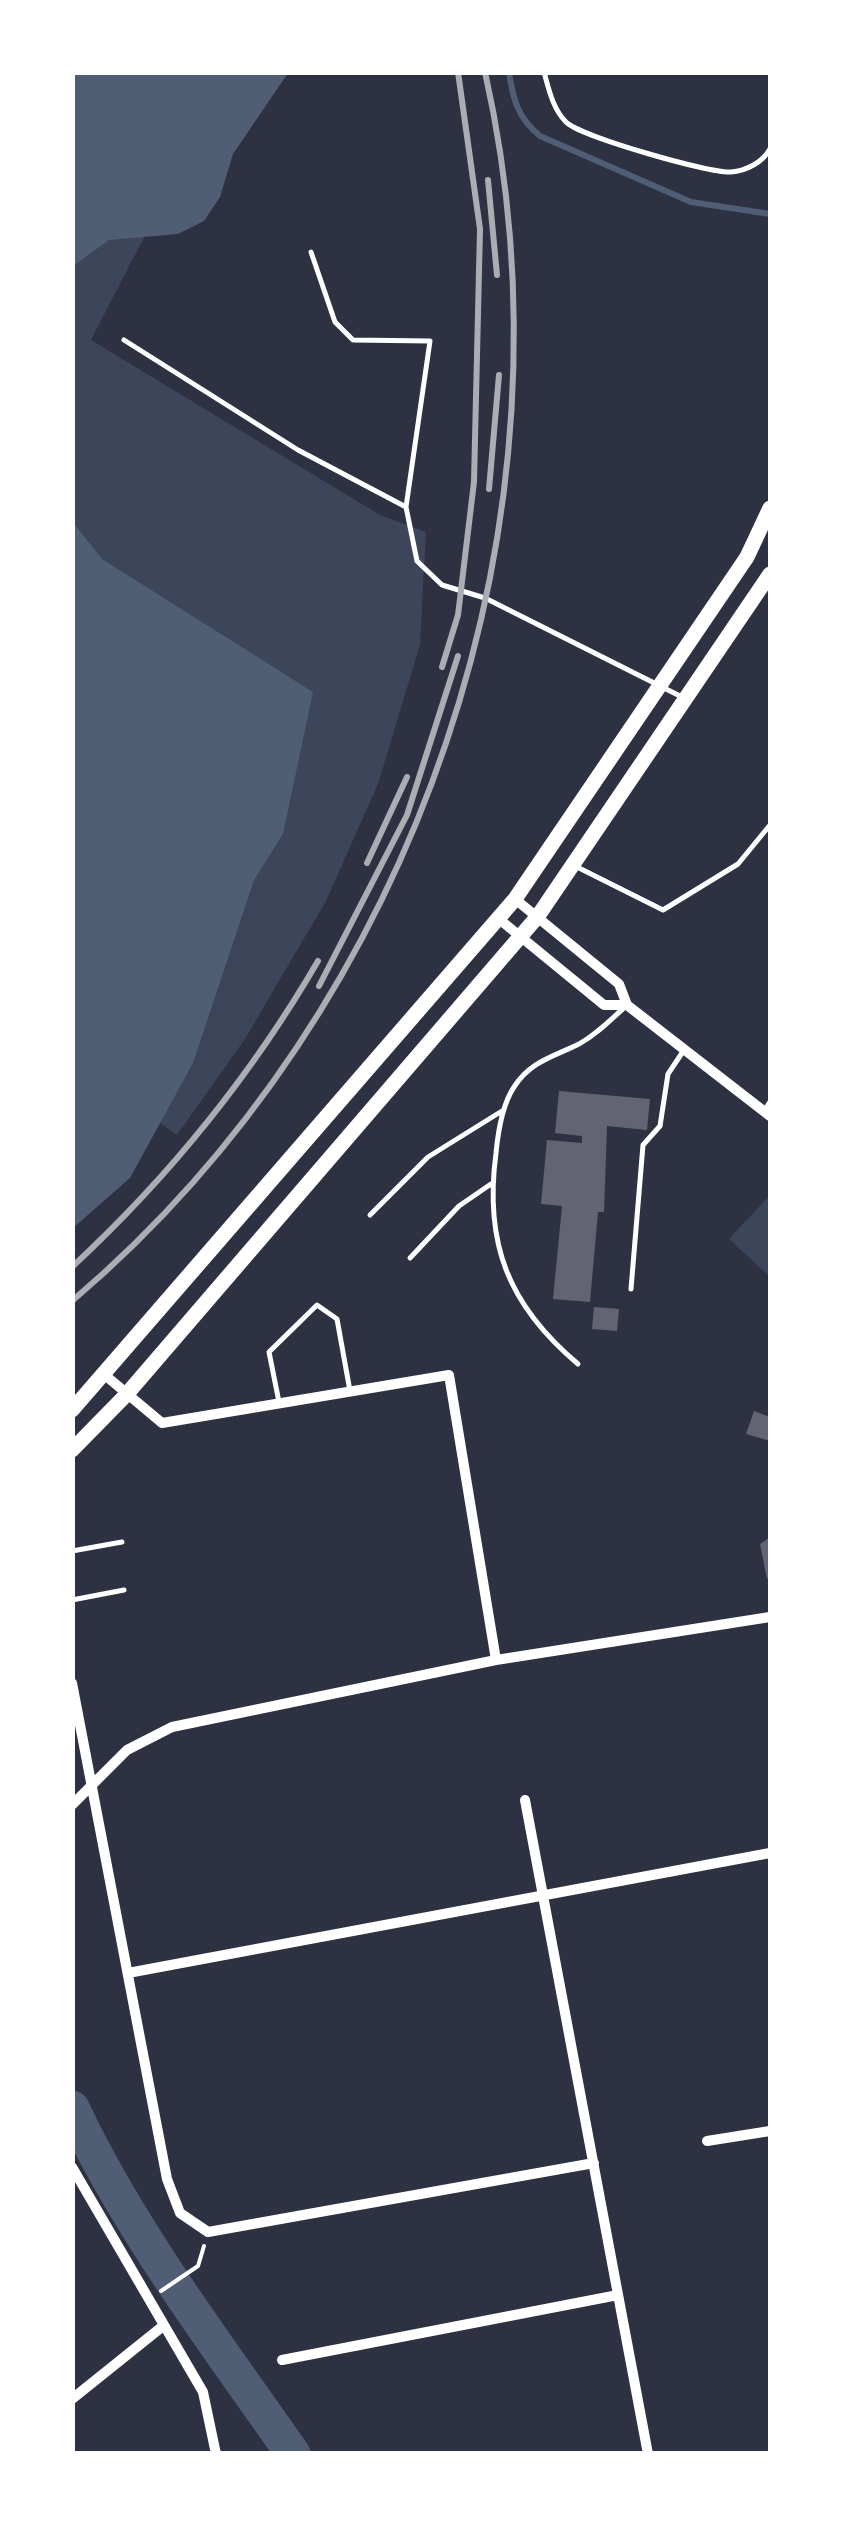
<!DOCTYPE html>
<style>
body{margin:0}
#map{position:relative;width:843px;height:2526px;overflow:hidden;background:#2d3142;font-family:Manrope,sans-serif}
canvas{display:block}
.frame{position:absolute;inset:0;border:75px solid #fff;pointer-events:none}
</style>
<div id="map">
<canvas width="843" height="2526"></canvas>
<div class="frame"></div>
</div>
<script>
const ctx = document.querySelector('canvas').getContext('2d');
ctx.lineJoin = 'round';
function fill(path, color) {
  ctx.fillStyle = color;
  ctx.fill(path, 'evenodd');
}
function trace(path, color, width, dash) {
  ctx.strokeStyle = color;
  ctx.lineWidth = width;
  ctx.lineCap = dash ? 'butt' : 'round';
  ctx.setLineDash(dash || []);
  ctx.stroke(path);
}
const green = new Path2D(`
 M72 73H229L91 340 380 515 426 532 420 645 378 784 326 901 245 1039 177 1135 73 1062Z
 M770 1195V1277L729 1239Z`);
const water = new Path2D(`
 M73 72H288V73L233 154 220 197 204 221 178 234 109 240 73 266Z
 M72 521 102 559 313 692 283 834 254 880 193 1063 130 1178 73 1228Z`);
const stream = new Path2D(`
 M509 72C513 100 518 118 540 136L691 202 770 214`);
const river = new Path2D(`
 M72 2108C130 2231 215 2342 293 2454`);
const building = new Path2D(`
 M559 1091 650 1099 647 1130 607 1126 604 1212H598L590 1302 553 1299 562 1206 541 1204 547 1140 582 1143V1136L555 1133Z
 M594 1307 619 1309 617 1331 592 1329Z
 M754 1411 770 1417V1441L746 1434Z
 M770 1537V1578L767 1579 760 1544Z`);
const path = new Path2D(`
 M161 2291 198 2266 204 2246`);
const service = new Path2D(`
 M544 72C549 90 553 109 566 122 579 136 711 174 731 172 746 171 763 162 770 149
 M311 252 335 322 353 340 430 341 406 507 417 561 442 585 485 598 684 698
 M124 340 298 450 406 507
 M575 866 663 910 738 864 770 825
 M764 1111 770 1102
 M370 1215 428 1157 502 1111
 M410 1258 459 1206 491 1184
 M631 1289 643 1145 660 1126 668 1074 684 1050
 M578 1364C508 1305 484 1243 496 1153 498 1132 502 1105 514 1087 530 1062 552 1057 577 1045 595 1036 610 1020 625 1007
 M279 1402 269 1352 317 1305 337 1319 350 1391
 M72 1551 122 1542
 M72 1600 124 1590`);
const minor = new Path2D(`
 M515 899 619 984 627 1005 770 1116
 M499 919 604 1005H627
 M106 1376 162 1423 449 1375 496 1660
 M72 1683 167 2179 180 2213 208 2232 594 2163
 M525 1800 648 2454
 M72 1805 127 1750 172 1727 496 1660 770 1617
 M128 1973 770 1853
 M707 2141 770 2131
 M72 2167 203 2392 216 2454
 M282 2360 618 2295
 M72 2399 163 2326`);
const secondary = new Path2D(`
 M72 1410 515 899 747 557 770 508
 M72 1450 126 1395 538 916 770 574`);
const rail = new Path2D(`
 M488 180 497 275
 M489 489 499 375
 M442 667 458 615 474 482 480 229 458 72
 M367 863 407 777
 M319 986 407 815 458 656
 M72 1267C170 1176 251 1076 318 961
 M72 1301C419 1006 585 517 485 72`);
fill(green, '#3c4559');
fill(water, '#4f5d75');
trace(stream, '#4f5d75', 6);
trace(river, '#4f5d75', 35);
fill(building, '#626471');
trace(path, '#fff', 4);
trace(service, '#fff', 5);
trace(minor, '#fff', 10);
trace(secondary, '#fff', 15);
trace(rail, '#abadb3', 6);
</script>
